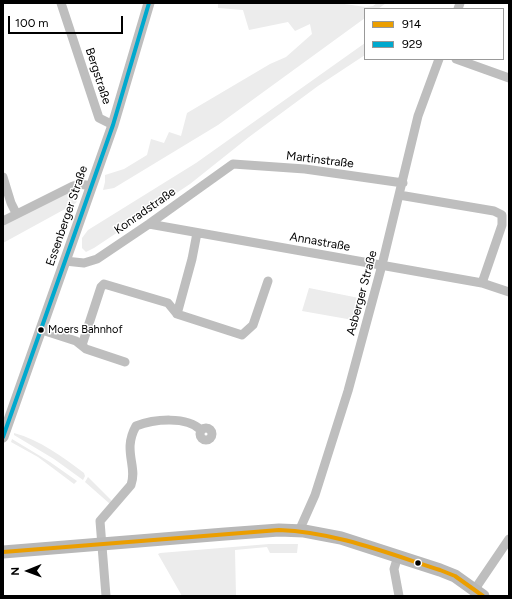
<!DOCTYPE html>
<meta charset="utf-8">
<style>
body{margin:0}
#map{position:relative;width:512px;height:599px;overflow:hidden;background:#fff;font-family:Figtree,sans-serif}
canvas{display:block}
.frame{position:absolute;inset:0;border:4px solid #000;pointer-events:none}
.legend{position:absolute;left:364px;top:8px;width:140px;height:52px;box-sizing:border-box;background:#fff;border:1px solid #999;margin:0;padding:5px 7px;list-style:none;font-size:12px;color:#000}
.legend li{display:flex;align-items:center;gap:8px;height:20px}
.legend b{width:20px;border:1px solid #999}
.north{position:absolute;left:8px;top:551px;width:40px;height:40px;-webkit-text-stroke:3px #fff;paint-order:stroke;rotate:269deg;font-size:11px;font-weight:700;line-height:16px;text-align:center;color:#000}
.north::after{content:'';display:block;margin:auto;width:14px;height:18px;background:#000;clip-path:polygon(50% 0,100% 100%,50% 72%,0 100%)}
.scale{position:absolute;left:8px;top:16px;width:115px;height:18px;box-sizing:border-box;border:2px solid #000;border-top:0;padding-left:5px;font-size:12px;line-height:14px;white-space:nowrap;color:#000;-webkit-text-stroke:3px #fff;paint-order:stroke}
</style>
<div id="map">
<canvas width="512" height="599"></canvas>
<div class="frame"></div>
<ul class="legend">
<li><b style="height:5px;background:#eb9e00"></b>914</li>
<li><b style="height:5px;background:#00a9ce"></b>929</li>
</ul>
<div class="north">N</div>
<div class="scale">100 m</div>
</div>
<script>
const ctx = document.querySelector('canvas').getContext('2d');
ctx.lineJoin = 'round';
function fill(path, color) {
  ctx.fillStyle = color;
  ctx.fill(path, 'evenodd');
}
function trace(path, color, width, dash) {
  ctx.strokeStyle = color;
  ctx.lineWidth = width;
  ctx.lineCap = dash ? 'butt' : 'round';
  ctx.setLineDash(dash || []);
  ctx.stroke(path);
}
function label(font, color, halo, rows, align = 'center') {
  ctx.font = font + ' Figtree,sans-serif';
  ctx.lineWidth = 3;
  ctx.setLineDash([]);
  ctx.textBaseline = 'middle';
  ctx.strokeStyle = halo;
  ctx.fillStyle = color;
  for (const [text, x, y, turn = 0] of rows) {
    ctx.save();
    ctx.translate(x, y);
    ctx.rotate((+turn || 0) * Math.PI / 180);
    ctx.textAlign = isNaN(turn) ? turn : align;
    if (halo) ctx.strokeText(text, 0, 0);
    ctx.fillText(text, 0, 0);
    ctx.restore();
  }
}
const green = new Path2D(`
 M218 3H337L366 7 373 6 377 3H386L378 9H365V18L218 125 114 188 103 190 105 182V175L124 169 147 155 151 139 164 143 169 132 181 136 187 113 270 64 286 57 312 34 310 24 295 31 288 22 249 30 243 10 218 8Z
 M365 43V55L318 86 249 137 190 184 94 248 86 252 82 248V238L88 230 196 163Z
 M82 186 76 203 3 243V225Z
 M309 288 359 298 353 320 302 311Z
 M14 433C40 440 63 457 84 473L85 476 83 480 54 459 14 435Z
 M12 439 50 462 77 481 74 484 38 457 11 442Z
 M88 477 112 501 110 504 85 482Z
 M269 544H298L297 553H270L267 547 235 550 236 596H195L192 578 195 596H182L158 554 160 553Z`);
const minor = new Path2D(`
 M61 3 99 118 113 125
 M458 9 460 3
 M456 59 509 78
 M3 177 11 203 16 213
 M399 195 494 211 502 215V225L482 283
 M3 221 73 186 80 184 91 186
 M149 224 482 283 509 292
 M197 233 192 259 177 314 242 335 253 325 268 281
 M65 261 84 263 97 259 149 224 233 164 305 169 403 183
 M42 330 76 341 86 349 125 362
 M82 345 101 287 104 284 168 303 177 314
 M200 434a6 6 0 1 1 12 0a6 6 0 1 1-12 0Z
 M299 531 315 495 348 391 382 265 418 116 439 59
 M398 556 394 569 399 596
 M475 589 509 539
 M106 596 100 521 131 485C138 466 122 451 136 426 154 419 187 416 201 430`);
const tertiary = new Path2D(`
 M3 437 113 125 149 3`);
const secondary = new Path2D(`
 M3 552 225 534 279 530 304 531 341 538 440 570 455 576 483 596`);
const bus1 = new Path2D(`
 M3 552 279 530C335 532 387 553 440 570L455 576 483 596`);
const bus2 = new Path2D(`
 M3 437 113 125 149 3`);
const markers = [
 [41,330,3.5,"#000"],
 [418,563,3.5,"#000"]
];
const busNames = [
 ["Moers Bahnhof",48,330]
];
const streetNames = [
 ["Bergstraße",98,76,72],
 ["Martinstraße",320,160,7],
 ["Konradstraße",145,211,-35],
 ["Essenberger Straße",67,216,-71],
 ["Annastraße",320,242,10],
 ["Asberger Straße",362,293,-75]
];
fill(green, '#ececec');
trace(minor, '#bebebe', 9);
trace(tertiary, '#bebebe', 11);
trace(secondary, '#b8b8b8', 13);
trace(bus1, '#eb9e00', 4);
trace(bus2, '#00a9ce', 4);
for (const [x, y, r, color] of markers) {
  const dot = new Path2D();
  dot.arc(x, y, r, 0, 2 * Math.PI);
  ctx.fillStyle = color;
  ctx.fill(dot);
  trace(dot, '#fff', 1.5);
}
label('11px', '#000', '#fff', busNames, 'left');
label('12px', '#000', '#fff', streetNames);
</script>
